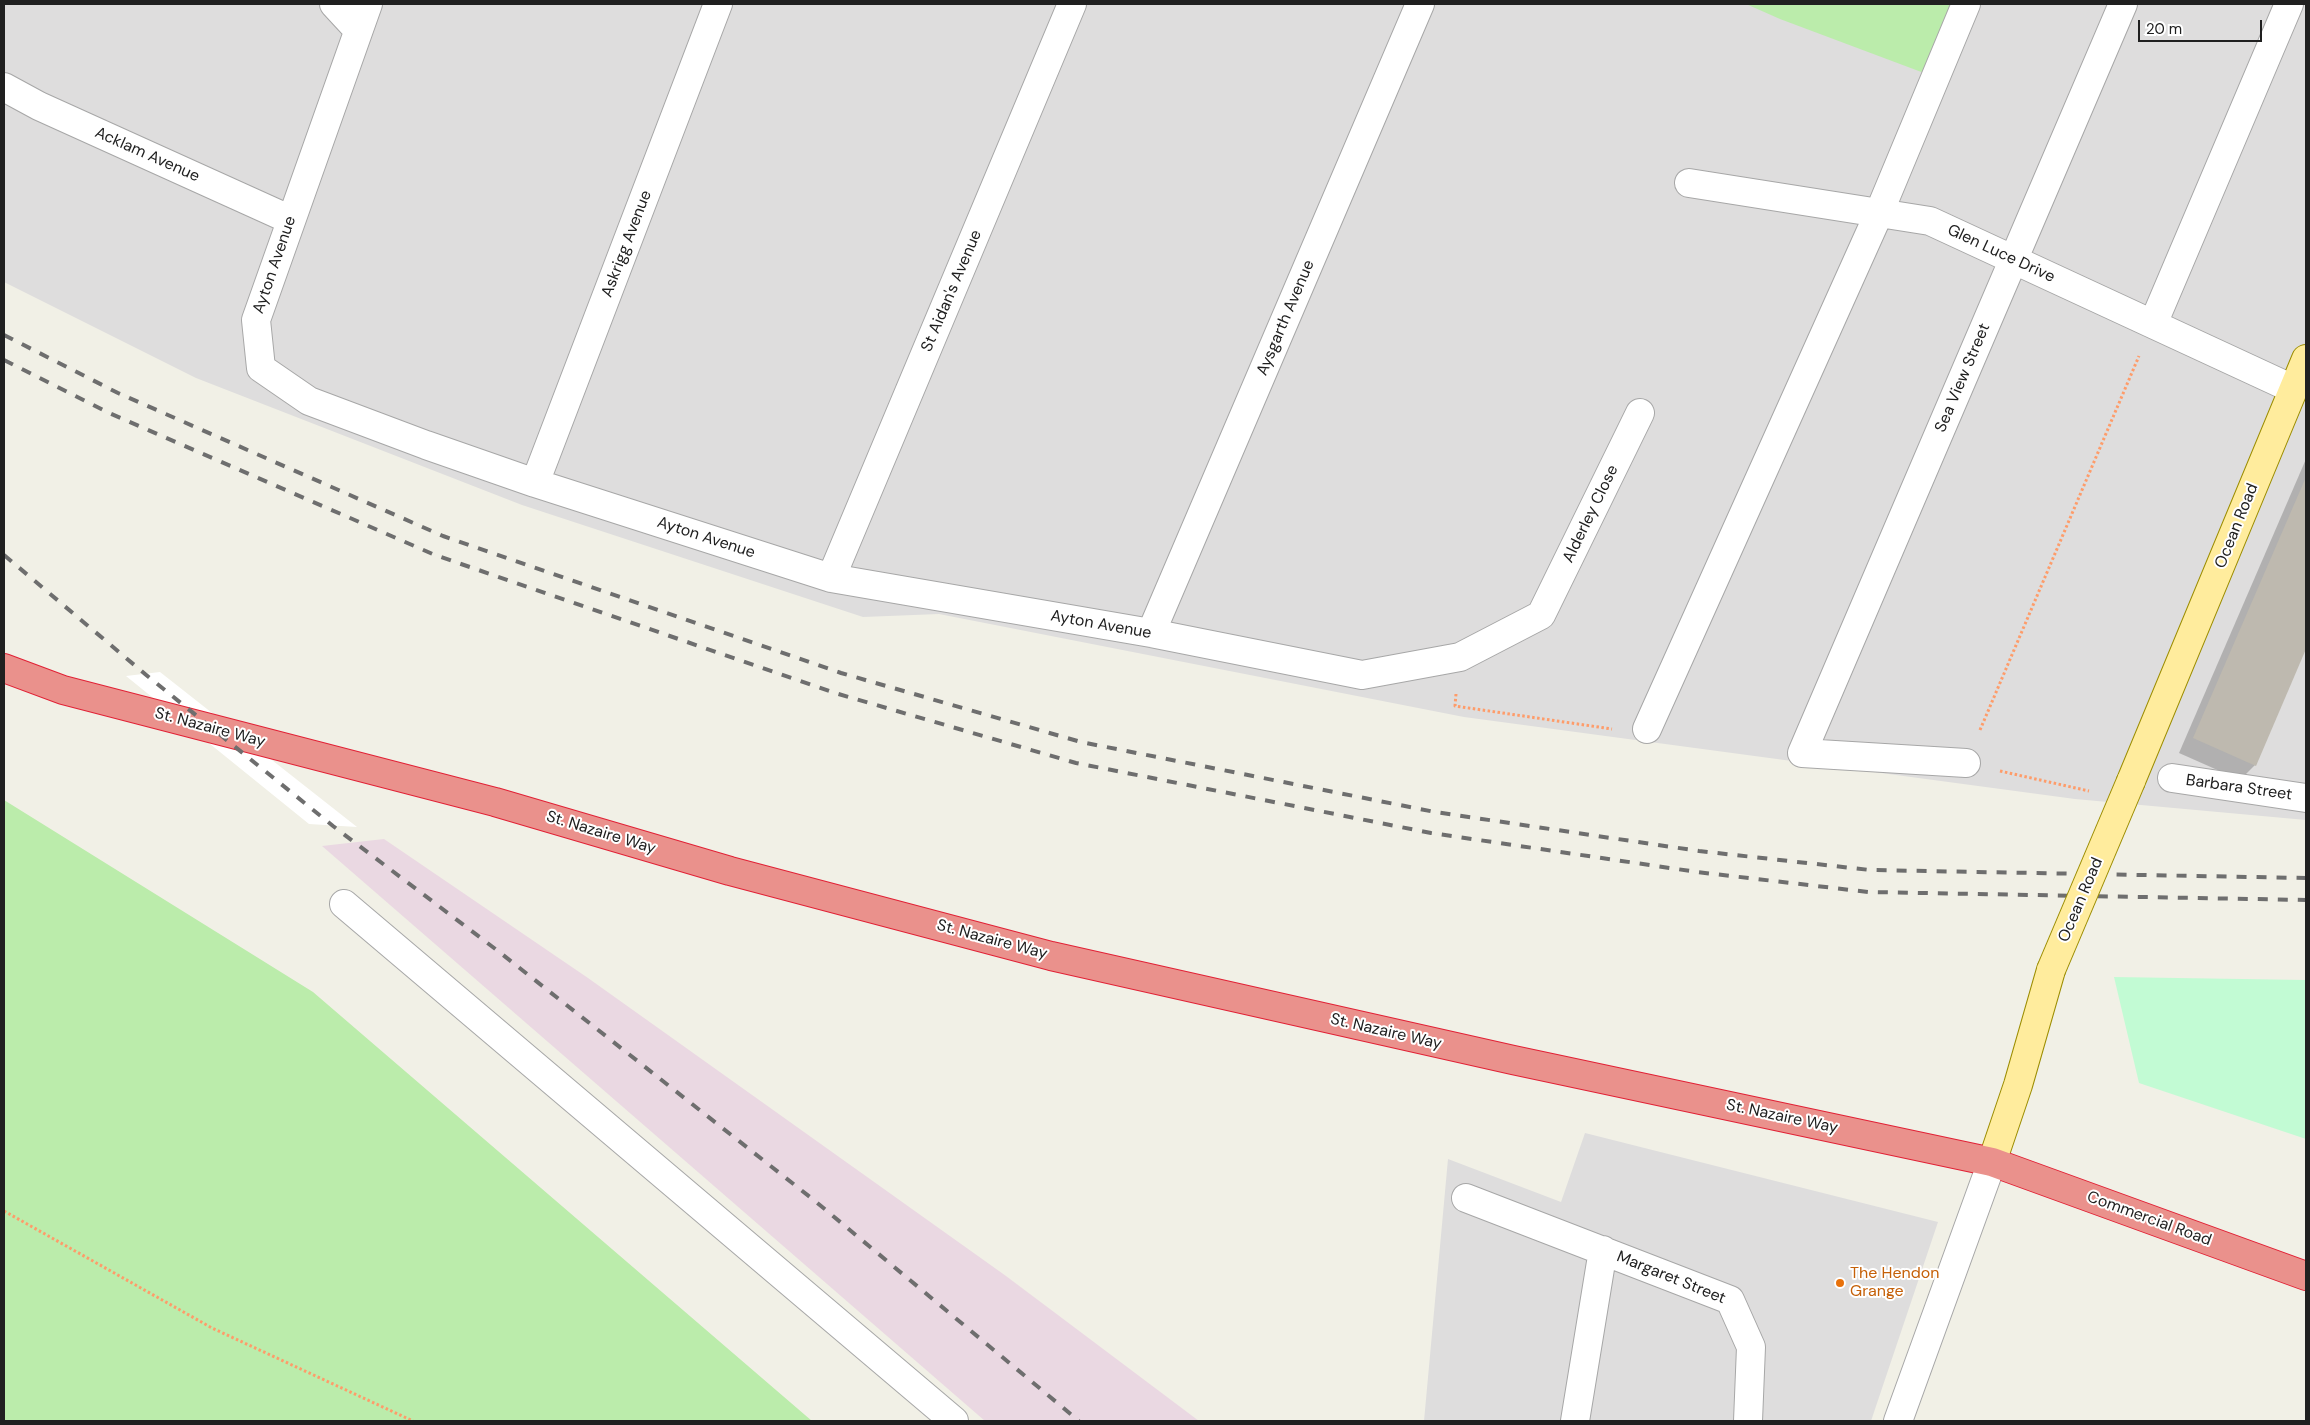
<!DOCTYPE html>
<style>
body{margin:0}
#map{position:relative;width:2310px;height:1425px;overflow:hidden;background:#f1f0e6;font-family:"DM Sans",sans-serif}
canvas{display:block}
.frame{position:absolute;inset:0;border:5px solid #202020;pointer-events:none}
.scale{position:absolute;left:2138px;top:20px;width:124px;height:22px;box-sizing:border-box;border:2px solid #202020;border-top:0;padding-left:6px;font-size:15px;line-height:18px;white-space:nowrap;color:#202020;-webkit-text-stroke:4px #fff;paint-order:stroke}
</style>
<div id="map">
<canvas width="2310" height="1425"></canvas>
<div class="frame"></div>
<div class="scale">20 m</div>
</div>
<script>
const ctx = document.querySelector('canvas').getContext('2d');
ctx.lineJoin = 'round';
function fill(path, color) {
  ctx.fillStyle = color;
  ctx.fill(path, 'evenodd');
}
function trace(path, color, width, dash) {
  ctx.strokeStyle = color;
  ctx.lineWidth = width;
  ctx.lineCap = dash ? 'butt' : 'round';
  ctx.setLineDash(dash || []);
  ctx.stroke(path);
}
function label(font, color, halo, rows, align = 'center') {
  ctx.font = font + ' "DM Sans",sans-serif';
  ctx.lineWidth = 4;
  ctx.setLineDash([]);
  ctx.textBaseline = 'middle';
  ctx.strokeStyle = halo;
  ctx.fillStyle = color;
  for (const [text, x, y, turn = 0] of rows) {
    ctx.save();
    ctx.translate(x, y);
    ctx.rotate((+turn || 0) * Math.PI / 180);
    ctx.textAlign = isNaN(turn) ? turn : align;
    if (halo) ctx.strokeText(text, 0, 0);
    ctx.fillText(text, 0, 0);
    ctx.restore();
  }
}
const residential = new Path2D(`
 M4 4H2306V820L2075 799 1464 717 939 614 863 617 522 505 196 378 4 282Z
 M1585 1133 1938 1222 1871 1421H1424L1448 1159 1561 1202Z`);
const industrial = new Path2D(`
 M384 839 588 978 1006 1276 1199 1421H985L322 846Z`);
const grass = new Path2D(`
 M1746 4H1953L1924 73 1780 19Z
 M4 800 313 992 812 1421H4Z`);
const park = new Path2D(`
 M2114 977 2306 980V1139L2139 1083Z`);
const pier = new Path2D(`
 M160 672 357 827 309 824 126 676Z`);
const shadow = new Path2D(`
 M2306 459V646L2255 765 2240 780 2179 753Z`);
const building = new Path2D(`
 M2306 477V649L2256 766 2193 738Z`);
const path = new Path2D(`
 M1456 694 1455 706 1612 729
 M1980 730 2139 356
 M2000 771 2089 791
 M4 1211 212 1328 413 1421`);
const minor = new Path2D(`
 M334 4 358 30
 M368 4 256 320 261 368 309 401 426 445 535 483 831 578 1151 633 1362 675 1460 657 1541 615 1640 413
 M4 87 39 106 291 220
 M1689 183 1930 221 2293 389
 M2153 324 2289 4
 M535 483 718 4
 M831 578 1072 4
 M1151 633 1420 4
 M1647 729 1879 213 1966 4
 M1966 763 1802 753 2123 4
 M2172 778 2306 798
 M344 904 954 1421
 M1466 1198 1730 1300 1751 1347 1748 1421
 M1575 1421 1603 1250
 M1898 1421 1992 1162`);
const major = new Path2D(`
 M2131 781 2306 359
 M1992 1162 2018 1085 2051 970`);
const highway = new Path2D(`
 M4 668 63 690 495 802 730 871 1051 956 1513 1060 1992 1162 2306 1276`);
const rail = new Path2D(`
 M4 335 118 393 443 536 841 673 1081 742 1435 812 1699 851 1870 870 2306 878
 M4 360 109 413 435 555 835 693 1076 763 1431 833 1697 872 1868 892 2306 900
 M4 555 145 674 333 826 498 951 815 1201 1079 1421`);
const majorBridge = new Path2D(`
 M2051 970 2131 781`);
const markers = [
 [1840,1283,5,"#e8710a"]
];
const streetNames = [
 ["Acklam Avenue",147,155,24],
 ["Askrigg Avenue",627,244,-69],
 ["Glen Luce Drive",2001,254,25],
 ["Ayton Avenue",275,265,-71],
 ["St Aidan's Avenue",952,291,-67],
 ["Aysgarth Avenue",1286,318,-67],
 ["Sea View Street",1963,378,-67],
 ["Alderley Close",1591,514,-64],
 ["Ocean Road",2237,526,-68],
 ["Ayton Avenue",706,538,18],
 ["Ayton Avenue",1101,625,10],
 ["St. Nazaire Way",210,728,15],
 ["Barbara Street",2239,788,8],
 ["St. Nazaire Way",601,833,17],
 ["Ocean Road",2081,900,-67],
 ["St. Nazaire Way",992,940,15],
 ["St. Nazaire Way",1386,1032,13],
 ["St. Nazaire Way",1782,1117,12],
 ["Commercial Road",2149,1219,20],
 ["Margaret Street",1671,1278,22]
];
const foodNames = [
 ["The Hendon",1850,1274],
 ["Grange",1850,1292]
];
fill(residential, '#dedddd');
fill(industrial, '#ead8e2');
fill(grass, '#bbecab');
fill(park, '#c2fbd4');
fill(pier, '#fff');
fill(shadow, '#0003');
fill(building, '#beb9af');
trace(minor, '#a7a7a7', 30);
trace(major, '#9c8d00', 30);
trace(highway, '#e12135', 30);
trace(path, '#fe9c6a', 3, [2.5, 2.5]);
trace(minor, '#fff', 28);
trace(major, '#ffec9d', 28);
trace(highway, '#ea918c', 28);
trace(rail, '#6e6e6e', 4, [10, 10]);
trace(majorBridge, '#9c8d00', 30, []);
trace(majorBridge, '#ffec9d', 28);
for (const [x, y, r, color] of markers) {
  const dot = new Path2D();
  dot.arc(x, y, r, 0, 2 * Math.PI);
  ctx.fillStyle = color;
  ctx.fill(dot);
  trace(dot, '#fff', 2);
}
label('16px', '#202020', '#fff', streetNames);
label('16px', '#c56008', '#fff', foodNames, 'left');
</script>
